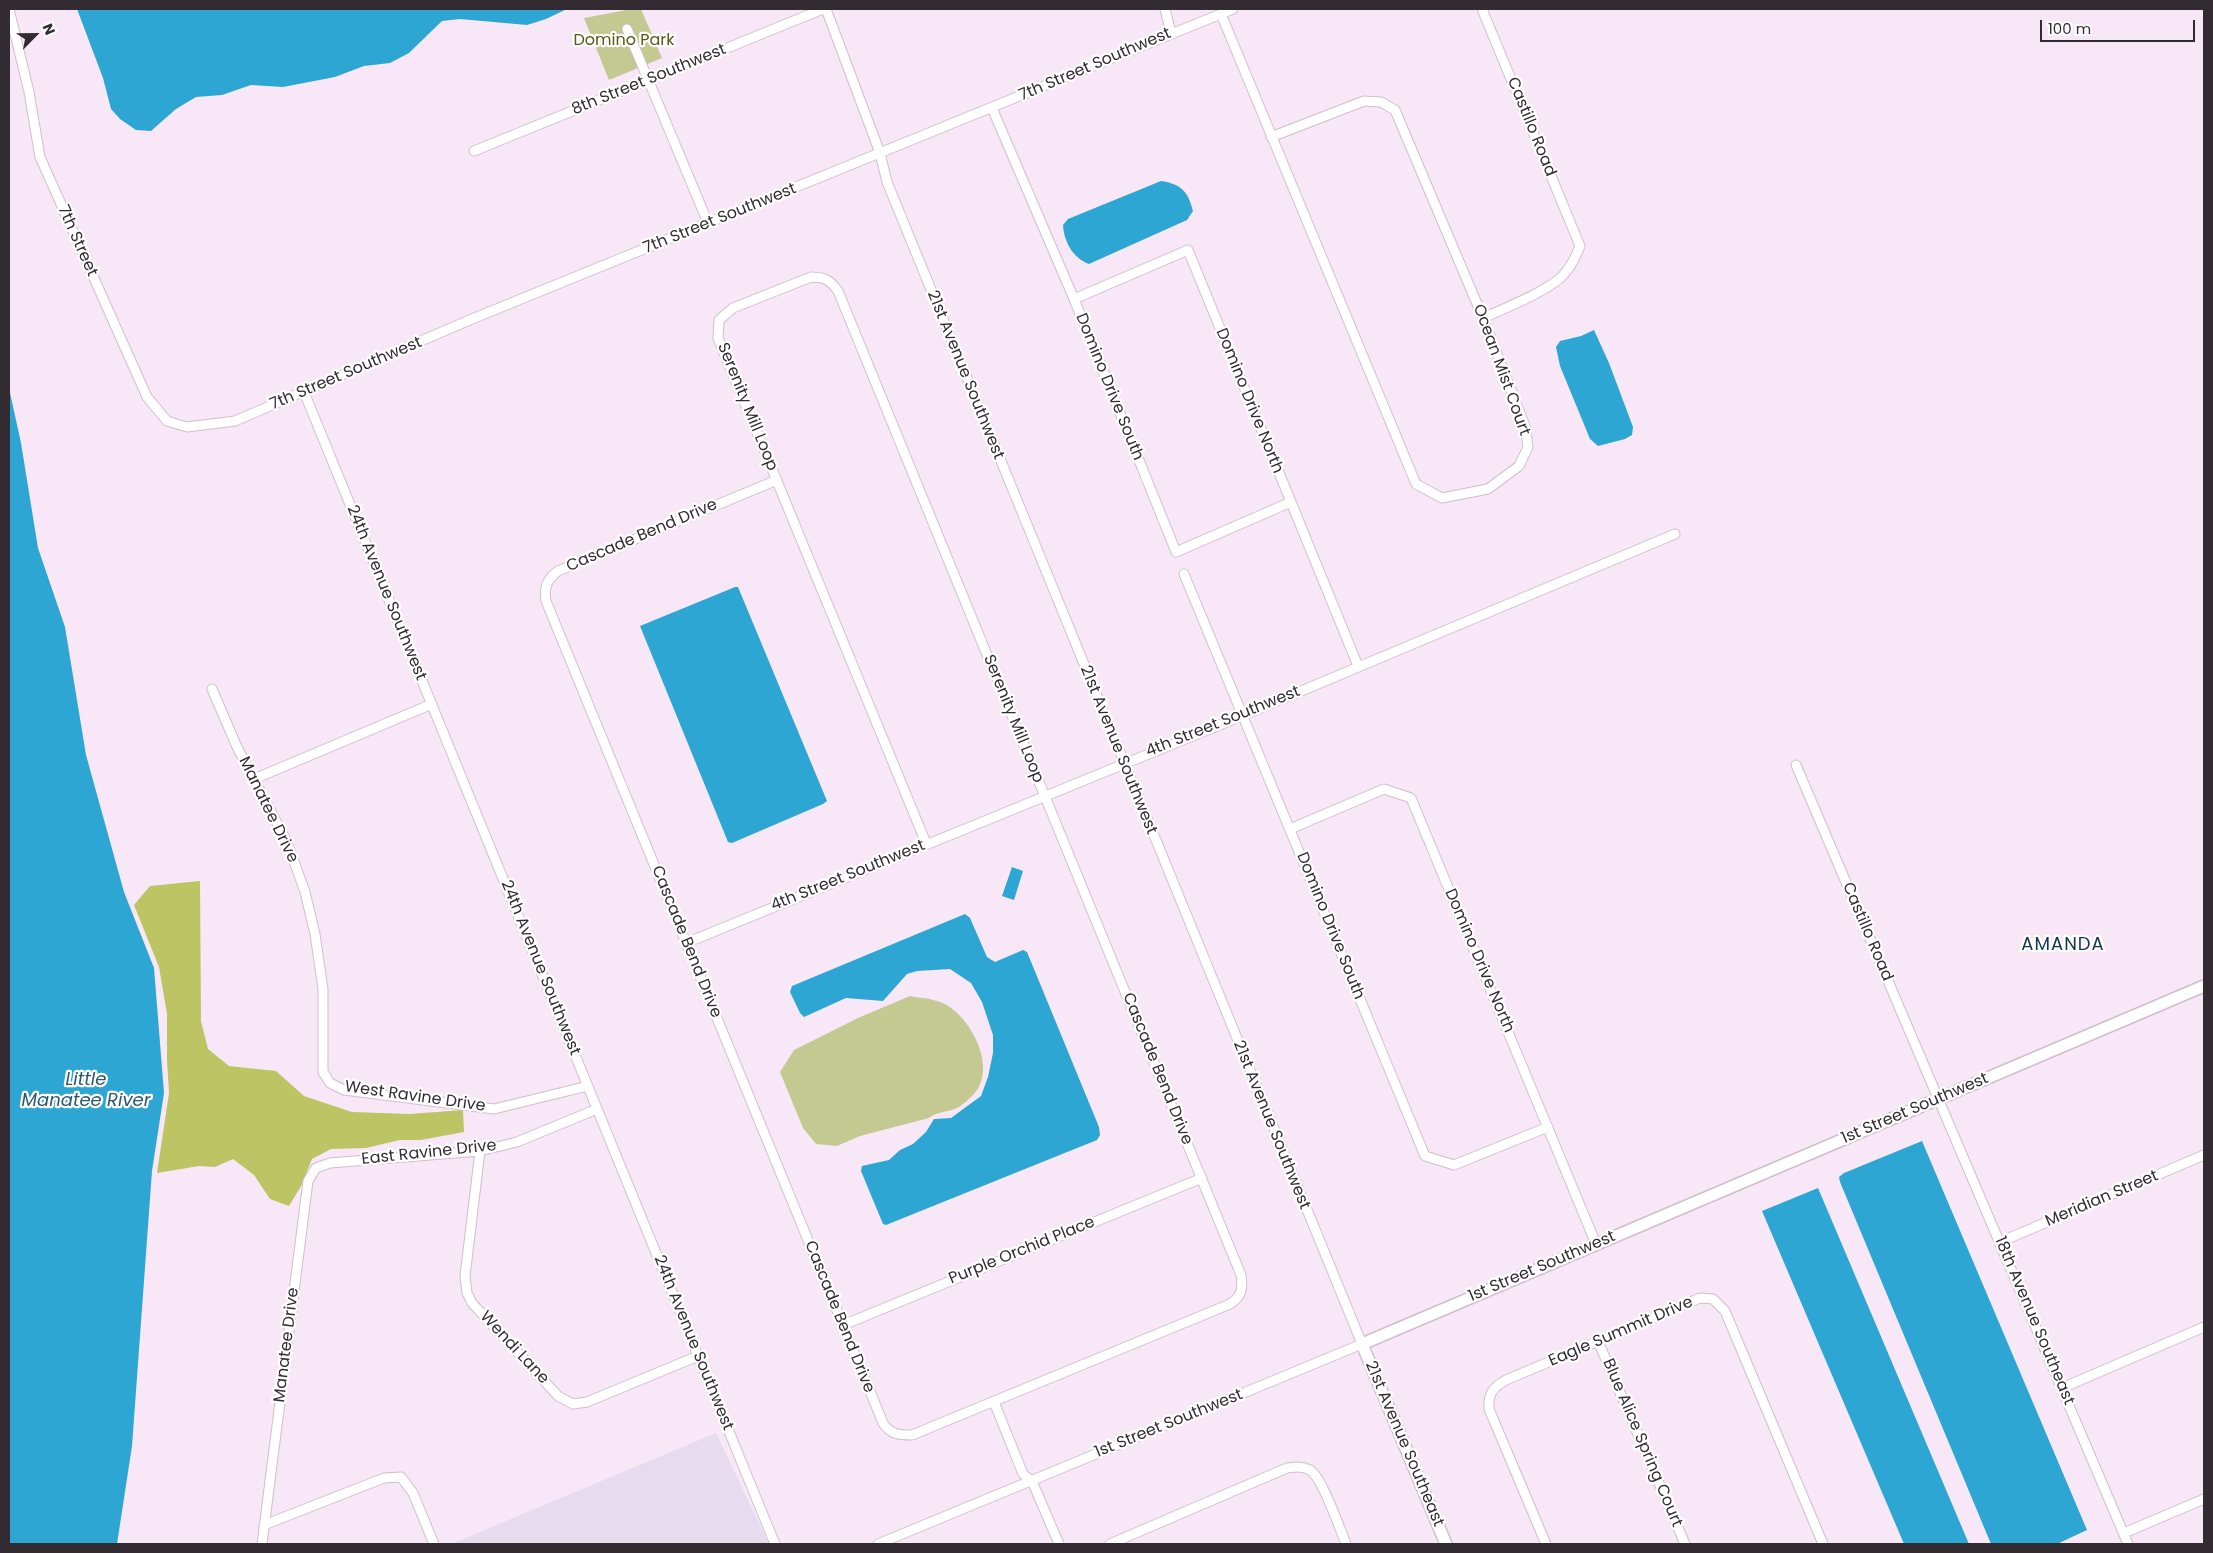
<!DOCTYPE html>
<style>
body{margin:0}
#map{position:relative;width:2213px;height:1553px;overflow:hidden;background:#f8e8f7;font-family:Poppins,sans-serif}
canvas{display:block}
.frame{position:absolute;inset:0;border:10px solid #322c32;pointer-events:none}
.north{position:absolute;left:10px;top:10px;width:50px;height:50px;-webkit-text-stroke:4px #fff;paint-order:stroke;rotate:67deg;font-size:14px;font-weight:700;line-height:20px;text-align:center;color:#322c32}
.north::after{content:'';display:block;margin:auto;width:18px;height:22px;background:#322c32;clip-path:polygon(50% 0,100% 100%,50% 72%,0 100%)}
.scale{position:absolute;left:2040px;top:20px;width:155px;height:22px;box-sizing:border-box;border:2px solid #322c32;border-top:0;padding-left:6px;font-size:15px;line-height:18px;white-space:nowrap;color:#322c32;-webkit-text-stroke:4px #fff;paint-order:stroke}
</style>
<div id="map">
<canvas width="2213" height="1553"></canvas>
<div class="frame"></div>
<div class="north">N</div>
<div class="scale">100 m</div>
</div>
<script>
const ctx = document.querySelector('canvas').getContext('2d');
ctx.lineJoin = 'round';
function fill(path, color) {
  ctx.fillStyle = color;
  ctx.fill(path, 'evenodd');
}
function trace(path, color, width, dash) {
  ctx.strokeStyle = color;
  ctx.lineWidth = width;
  ctx.lineCap = dash ? 'butt' : 'round';
  ctx.setLineDash(dash || []);
  ctx.stroke(path);
}
function label(font, color, halo, rows, align = 'center') {
  ctx.font = font + ' Poppins,sans-serif';
  ctx.lineWidth = 4.5;
  ctx.setLineDash([]);
  ctx.textBaseline = 'middle';
  ctx.strokeStyle = halo;
  ctx.fillStyle = color;
  for (const [text, x, y, turn = 0] of rows) {
    ctx.save();
    ctx.translate(x, y);
    ctx.rotate((+turn || 0) * Math.PI / 180);
    ctx.textAlign = isNaN(turn) ? turn : align;
    if (halo) ctx.strokeText(text, 0, 0);
    ctx.fillText(text, 0, 0);
    ctx.restore();
  }
}
const commercial = new Path2D(`
 M716 1433 769 1544H451Z`);
const green = new Path2D(`
 M632 9H641L662 58 609 80 584 18Z
 M910 996C919 998 930 998 940 1002 968 1012 996 1063 977 1090 973 1096 963 1105 957 1108 949 1112 935 1112 929 1118L860 1136 837 1146 816 1144 803 1128 780 1072 794 1050 858 1018Z`);
const forest = new Path2D(`
 M200 881 201 1021 208 1049 229 1066 276 1071 304 1096 352 1112 410 1114 463 1110 464 1132 421 1140H400L366 1148 331 1149 312 1159 301 1186 289 1206 270 1199 254 1175 233 1159 215 1167 199 1166 157 1173 169 1093 167 1060V1014L159 967 134 905 150 886Z`);
const water = new Path2D(`
 M77 9H567L546 19 527 25 460 19 442 21 409 53 390 63 364 66 335 77 283 87 251 85 222 95 196 97 176 109 151 131 136 130 120 119 111 109 103 78Z
 M1161 181C1181 184 1188 191 1193 211L1187 220 1089 264C1073 258 1064 242 1063 225L1068 219Z
 M1594 330 1609 363 1633 427 1632 435 1625 439 1598 446 1590 439 1560 366 1556 347 1560 341 1581 336Z
 M9 388 21 443 38 548 65 627 86 755 124 892 154 968 164 1093 152 1171 132 1446 117 1544H9Z
 M735 587H738L827 801 823 804 732 843 728 842 640 626Z
 M1012 867 1023 871 1014 900 1002 896Z
 M965 914 970 918 987 957 995 962 1023 950 1027 952 1099 1127 1100 1135 1097 1140 886 1225 883 1224 861 1171 862 1166 889 1160 900 1150 913 1144 926 1132 934 1119 951 1118 981 1096 988 1077 993 1053V1035L982 1002 971 983 950 969 917 971 907 974 883 1001 846 998 804 1017 800 1013 790 992 792 986Z
 M1922 1141 2087 1530 2057 1544H1991L1840 1182 1839 1177 1844 1173Z
 M1818 1188 1969 1544H1904L1762 1211Z`);
const minor = new Path2D(`
 M9 9 29 92 40 157 147 397 167 421 187 427 235 421 472 319 1233 9
 M826 9 880 153 887 182 1362 1344 878 1544
 M1165 9 1171 33
 M1482 9 1580 246C1576 256 1572 265 1565 273 1553 289 1503 309 1483 318
 M1221 14 1416 484 1442 498 1488 489 1519 466 1528 447 1525 426 1483 318 1395 110 1381 102 1364 101 1271 137
 M627 29 708 223
 M992 108 1074 299 1176 552 1291 502
 M474 151 823 9
 M1074 299 1188 250 1358 666
 M304 392 775 1544
 M777 480 558 571C547 579 544 587 546 601L883 1423C891 1435 899 1435 912 1435L1230 1304C1242 1296 1243 1289 1241 1275L838 291C830 280 825 277 811 277L733 308 719 320 718 338 926 843
 M1184 574 1425 1156 1454 1165 1548 1127
 M212 689 237 747 287 842 305 892 315 934 323 989V1072L330 1083 344 1090 494 1109 588 1086
 M1796 765 2128 1544
 M254 779 432 704
 M1290 829 1384 789 1411 798 1596 1244
 M686 943 1244 715 1675 534
 M480 1151 465 1276 467 1293 472 1303 558 1396 573 1404 587 1402 698 1356
 M2000 1242 2204 1155
 M843 1325 1202 1178
 M1598 1341 1685 1544
 M2062 1388 2204 1327
 M994 1402 1023 1474 1032 1481 1059 1544
 M264 1525 384 1478 401 1477 413 1493 434 1544
 M2124 1533 2204 1499
 M262 1544 308 1181 316 1168 330 1163 480 1151 517 1142 597 1109
 M1110 1544 1287 1468C1296 1467 1303 1466 1310 1470 1322 1477 1340 1529 1346 1544
 M1546 1544 1489 1409C1488 1394 1493 1387 1506 1380L1700 1298 1713 1299 1725 1311 1823 1544`);
const tertiary = new Path2D(`
 M1446 1544 1362 1344 2204 986`);
const parkNames = [
 ["Domino Park",624,41]
];
const streetNames = [
 ["7th Street Southwest",1095,65,-23],
 ["8th Street Southwest",649,80,-22],
 ["Castillo Road",1531,127,68],
 ["7th Street Southwest",720,219,-22],
 ["7th Street",77,241,66],
 ["Ocean Mist Court",1501,370,70],
 ["7th Street Southwest",346,374,-23],
 ["21st Avenue Southwest",965,375,68],
 ["Domino Drive South",1109,387,68],
 ["Domino Drive North",1249,401,68],
 ["Serenity Mill Loop",747,407,68],
 ["Cascade Bend Drive",642,536,-23],
 ["24th Avenue Southwest",386,593,68],
 ["Serenity Mill Loop",1013,719,68],
 ["4th Street Southwest",1223,722,-22],
 ["21st Avenue Southwest",1118,750,68],
 ["Manatee Drive",268,810,64],
 ["4th Street Southwest",848,876,-22],
 ["Domino Drive South",1330,926,68],
 ["Castillo Road",1867,932,67],
 ["Cascade Bend Drive",686,942,68],
 ["Domino Drive North",1479,961,67],
 ["24th Avenue Southwest",540,968,68],
 ["Cascade Bend Drive",1157,1069,68],
 ["West Ravine Drive",415,1097,8],
 ["1st Street Southwest",1915,1109,-23],
 ["21st Avenue Southwest",1271,1125,68],
 ["East Ravine Drive",429,1153,-6],
 ["Meridian Street",2102,1199,-23],
 ["Purple Orchid Place",1022,1251,-22],
 ["1st Street Southwest",1542,1267,-23],
 ["Cascade Bend Drive",839,1317,68],
 ["18th Avenue Southeast",2034,1321,67],
 ["Eagle Summit Drive",1621,1332,-23],
 ["24th Avenue Southwest",693,1343,68],
 ["Manatee Drive",287,1345,-83],
 ["Wendi Lane",514,1348,47],
 ["1st Street Southwest",1169,1424,-22],
 ["Blue Alice Spring Court",1642,1443,67],
 ["21st Avenue Southeast",1404,1444,67]
];
const neighbourhoodNames = [
 ["AMANDA",2063,945]
];
const waterNames = [
 ["Little",86,1080],
 ["Manatee River",86,1101]
];
fill(commercial, '#e7dbef');
fill(green, '#c3c990');
fill(forest, '#bcc464');
fill(water, '#2da6d3');
trace(minor, '#cfbfcd', 11);
trace(tertiary, '#cfbfcd', 14);
trace(minor, '#fff', 9);
trace(tertiary, '#fff', 11);
label('16px', '#565a14', '#fff', parkNames);
label('16px', '#322c32', '#fff', streetNames);
ctx.letterSpacing = '1px';
label('18px', '#12374f', '#fff', neighbourhoodNames);
ctx.letterSpacing = '0px';
label('italic 18px', '#2a596d', '#fff', waterNames);
</script>
